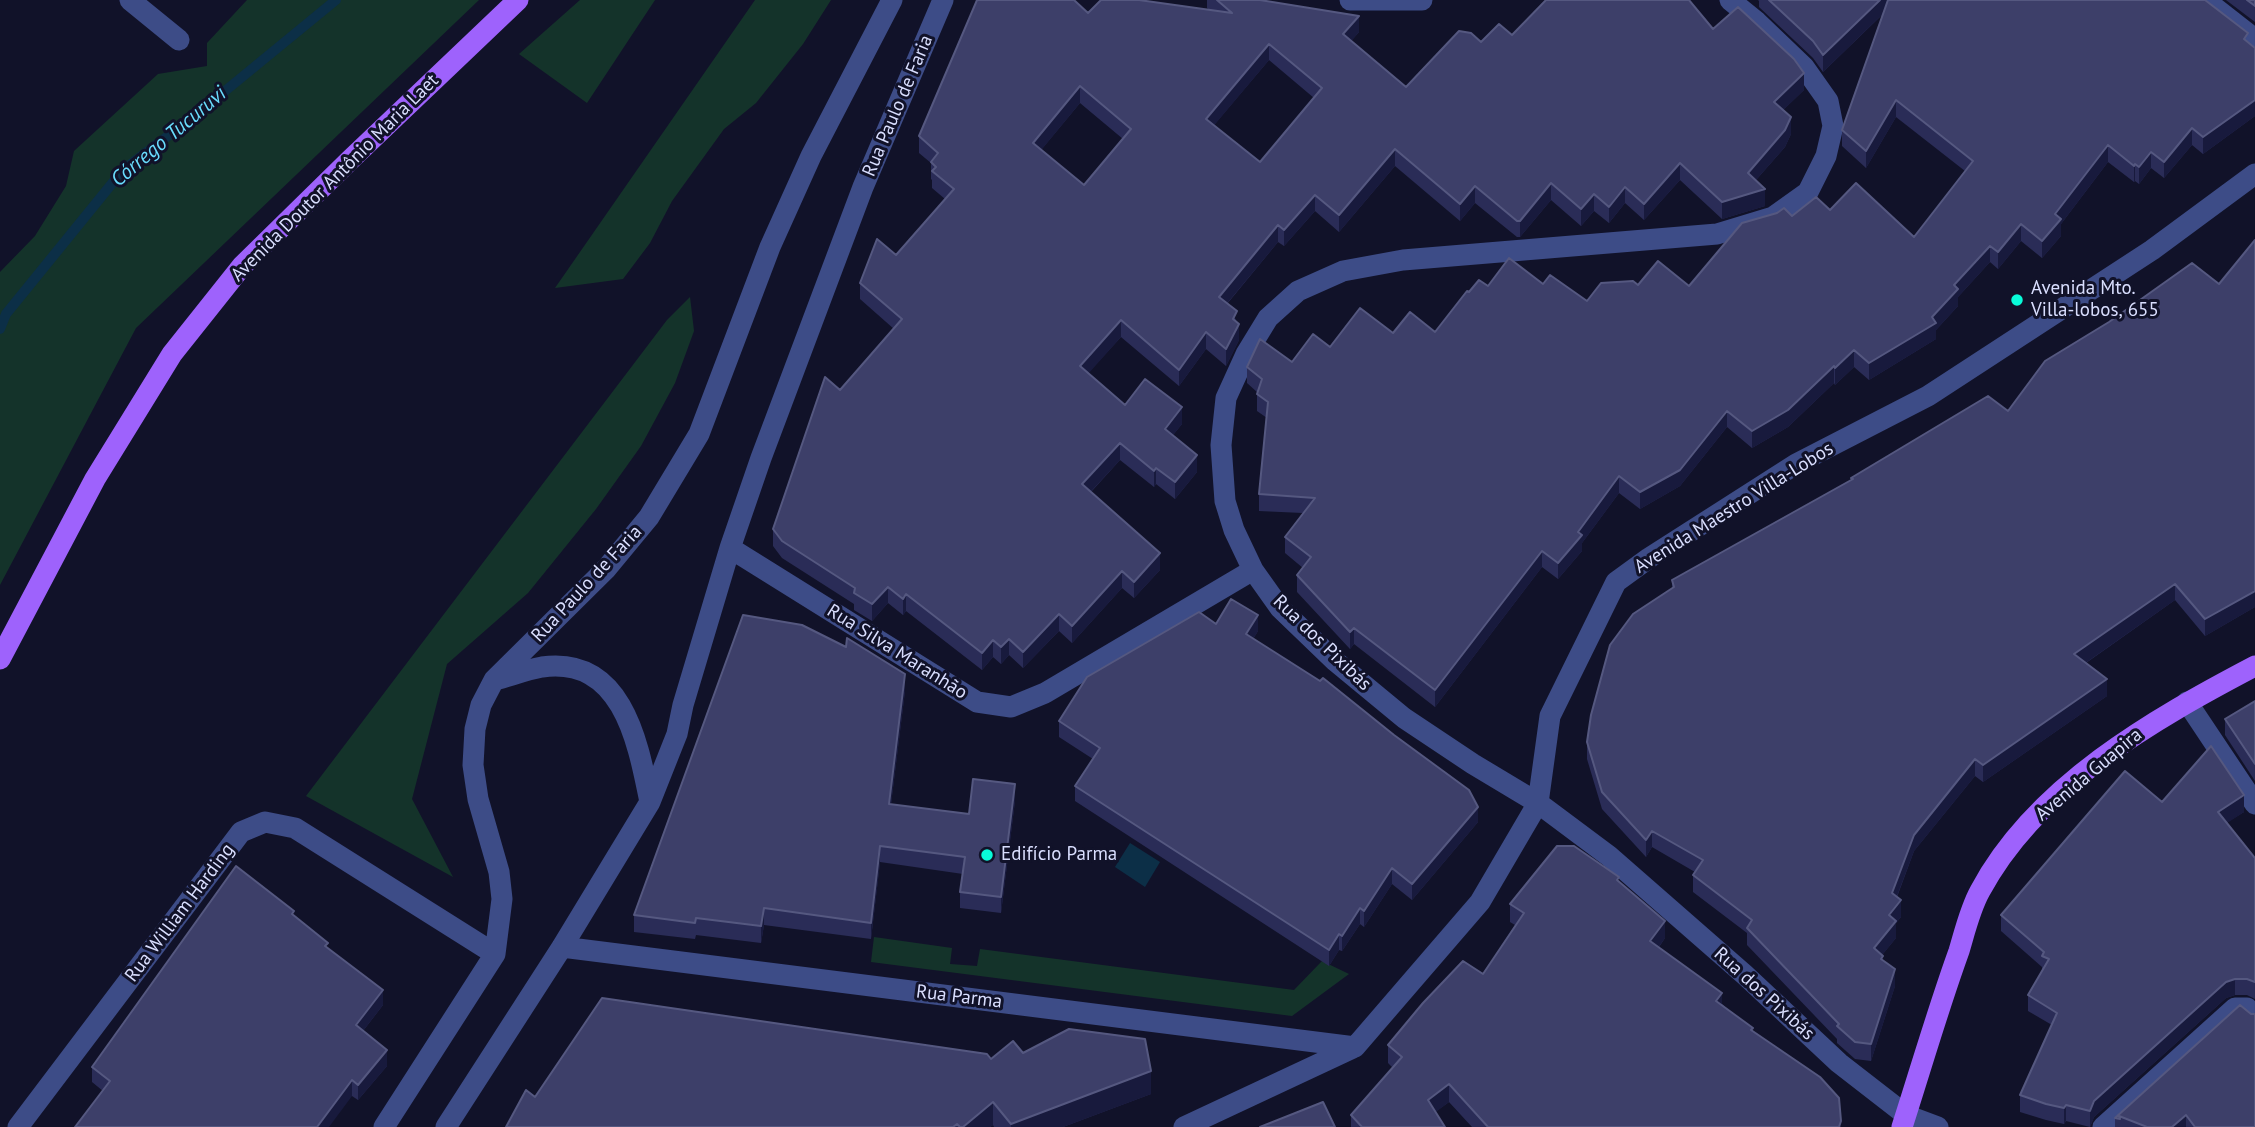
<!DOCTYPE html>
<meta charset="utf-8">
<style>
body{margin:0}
canvas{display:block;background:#111229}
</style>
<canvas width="2255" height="1127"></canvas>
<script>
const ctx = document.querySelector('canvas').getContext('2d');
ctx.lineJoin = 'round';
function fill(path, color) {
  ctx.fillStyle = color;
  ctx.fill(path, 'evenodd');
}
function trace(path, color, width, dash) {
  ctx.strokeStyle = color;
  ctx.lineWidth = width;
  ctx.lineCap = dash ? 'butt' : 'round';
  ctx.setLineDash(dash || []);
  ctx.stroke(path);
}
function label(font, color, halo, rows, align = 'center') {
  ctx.font = font + ' "PT Sans",sans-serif';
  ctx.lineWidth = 6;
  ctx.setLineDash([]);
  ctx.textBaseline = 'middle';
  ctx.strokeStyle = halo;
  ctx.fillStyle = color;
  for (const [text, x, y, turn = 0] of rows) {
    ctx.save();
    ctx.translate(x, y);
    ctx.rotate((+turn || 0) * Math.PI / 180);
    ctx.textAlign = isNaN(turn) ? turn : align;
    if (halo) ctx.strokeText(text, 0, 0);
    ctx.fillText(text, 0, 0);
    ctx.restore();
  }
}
const green = new Path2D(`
 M247 0H479L136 328 0 585V272L35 236 66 186 74 151 158 74 207 66V43Z
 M580 0H655L587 103 519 54Z
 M755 0H831L803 44 756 103 724 129 672 201 650 243 623 279 555 288Z
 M690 297 694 331 675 383 641 446 596 509 528 593 447 664 412 799 453 877 306 796 667 320Z
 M874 937 952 948 950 964 977 966 980 949 1294 990 1322 961 1349 974 1292 1016 871 962Z`);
const water = new Path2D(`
 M1130 843 1160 862 1145 887 1115 867Z`);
const stream = new Path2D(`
 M0 329 6 314 123 170 197 114 336 0`);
const minor = new Path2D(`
 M130 0 179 40
 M1350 0H1422
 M1730 0 1757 22 1804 67 1828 101 1833 126 1826 156 1808 192 1773 217 1717 234 1403 260 1343 271 1298 291 1268 318 1246 354 1226 398 1221 445 1225 501 1234 530 1253 570 1280 608 1335 661 1404 718 1473 764 1538 803 1609 856 1745 975 1839 1063 1906 1115 1938 1127
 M2205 0 2255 39
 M730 548 977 702 1011 707 1045 693 1253 570
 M495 680C510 676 526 670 542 667 623 656 638 743 650 802
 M2187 702 2255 804
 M562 947 1355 1047
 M18 1127 241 832 265 822 295 828 495 954
 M384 1127 495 954 502 899 499 872 478 799 473 765 475 729 481 705 494 680 606 569 649 517 699 434 770 247 811 156 892 0
 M446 1127 562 947 650 802 677 734 683 705 730 548 761 458 863 187 943 0
 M1184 1127 1355 1047 1480 902 1538 803 1550 716 1616 582 1649 558 1796 464 1928 396 2152 250 2255 174
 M2103 1127 2235 1008H2247L2255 1018`);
const major = new Path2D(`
 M0 659 95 479 172 354 242 266 350 160 518 0
 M1902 1127C1921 1068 1938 1009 1959 951 1965 931 1970 909 1980 891 2036 786 2154 719 2255 666`);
const wall = new Path2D(`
 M1207 0H1260L1359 32 1351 41 1406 87 1481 42 1512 35 1713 29 1804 90 1783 110 1791 134 1785 147 1756 180 1765 206 1722 219 1680 180 1644 220 1625 203 1609 223 1594 211 1581 226 1551 200 1520 237H1517L1475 203 1460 221 1395 166 1339 232 1315 211 1284 246 1278 242 1227 304 1237 322 1239 340 1226 366 1206 349 1179 386 1121 337 1088 373 1125 405 1182 424 1173 435 1197 472 1175 499 1156 484 1154 487 1120 460 1091 492 1160 570 1134 598 1122 588 1072 643 1059 631 1023 668 1009 655 1001 664 993 657 982 670 906 611 903 615 888 603 872 621 854 610V604L782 558 773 546V529L840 390 894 329 860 299V283L896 255 945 199 932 188V180L931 179V163L919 153V136L1088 13 1209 10 1207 8ZM1269 60 1314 98 1260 162 1214 125ZM1080 103 1123 139 1084 185 1041 150Z
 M1758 0H2205L2248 43 2255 48V116L2203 154 2192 145 2164 178 2151 168 2139 184 2135 181 2134 182 2108 162 2061 224V236L2042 258 2021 241 1998 269 1990 262 1958 297V306L1936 330V339L1869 380 1854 367 1835 385 1834 383 1788 427 1752 448 1727 427 1680 486 1640 509 1619 493 1582 543V551L1558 579 1542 567 1435 707 1354 644 1350 649 1297 592V575L1303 568 1285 553V537L1303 513 1259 511V494L1267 418 1257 411V392L1247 383V367L1292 362 1330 347 1393 333 1435 332 1469 292 1488 286 1543 284 1587 301 1638 285 1689 286 1792 216 1830 210 1914 237 1965 171 1896 117 1866 168 1842 146V130L1883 14 1823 72 1813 58 1759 7V1Z
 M2226 0H2255V22Z
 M2255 240V607L2205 636 2175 600 2086 663 2107 696 1983 782 1975 776 1914 851 1897 897 1901 917 1896 923V938L1882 955 1883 961 1895 986 1871 1061 1855 1059 1837 1043V1039L1747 945V933L1693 892V875L1695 872 1652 847 1646 857 1602 809 1587 759V742L1672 588V580L1851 480V478L2008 411 2219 284Z
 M1216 624 1258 631 1253 639 1478 822 1412 900 1392 884 1364 927 1360 924 1342 951 1339 950 1329 966 1075 801V786L1093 759 1059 737V721Z
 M905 691 891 804 969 814 1015 801 1001 913 960 908V892L963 874 880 862 871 939 764 925 761 943 696 935 695 939 634 932V915Z
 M2255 701V781L2225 735V719Z
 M2162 802 2244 812 2226 823 2255 858V999L2247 995H2235L2226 998 2094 1117 2090 1127 2066 1121 2064 1124 2046 1120 2020 1112V1095L2052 1025 2028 1011V995L2042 971V967L2001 931V915Z
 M1619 882 1665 938 1659 947 1753 1032 1841 1127H1472L1449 1102 1435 1112 1445 1127H1351V1115L1393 1068 1388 1063V1045L1483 974 1515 925 1510 922V904Z
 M294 916 328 949 383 1005 363 1031 387 1066 358 1100 352 1096 103 1091 92 1082V1067Z
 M2251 1014 2255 1127H2115V1118Z
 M1023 1053 1151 1094 1063 1127H994L993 1125 990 1127H506L535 1097 991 1059Z`);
const shadedWall = new Path2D(`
 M1880 0H1892V5L1823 72V55Z
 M1359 16V32L1343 51V34Z
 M1269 44V60L1206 135V119Z
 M1804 73V90L1774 119V102Z
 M1080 86V103L1033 160V143Z
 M1896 100V117L1866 168V151Z
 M2255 100V116L2203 154V137Z
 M1791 117V134L1785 147 1748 189V173Z
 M2192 128V145L2164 178V162Z
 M2108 145V162L2061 224V236L2042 258V241L2055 214Z
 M1395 149V166L1339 232V215Z
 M2151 152V168L2139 184V167Z
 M1680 163V180L1644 220V204Z
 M2135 164V181L2134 182V166Z
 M1551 183V200L1520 237V221Z
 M1475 186V203L1460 221V204Z
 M1625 187V203L1609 223V207Z
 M1765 189V206L1722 219V202Z
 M1594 194V211L1581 226V209Z
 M1315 195V211L1284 246V230Z
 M2021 224V241L1998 269V252Z
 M1278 225V242L1219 313V297Z
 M1990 246V262L1958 297V306L1936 330V339L1869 380V363L1932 317 1954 285Z
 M1121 320V337L1080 383V366Z
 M1239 324V340L1226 366V349Z
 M1206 332V349L1179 386V370Z
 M1854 350V367L1835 385V368Z
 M1834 366V383L1788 427 1752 448V431Z
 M1182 407V424L1165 445V429Z
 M1727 411V427L1680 486 1640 509V492Z
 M1120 443V460L1082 501V484Z
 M1197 455V472L1175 499V482Z
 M1156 468V484L1154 487V471Z
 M1619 476V493L1582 543V551L1558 579V563L1578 532Z
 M1542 551V567L1435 707V690Z
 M1160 553V570L1134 598V582Z
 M1122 571V588L1072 643V626Z
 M2175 584V600L2074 671V654Z
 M888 587V603L872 621V604Z
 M2255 591V607L2205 636V619Z
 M906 594V611L903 615V599Z
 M1059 614V631L1023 668V652Z
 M1258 615V631L1246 650V634Z
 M1354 628V644L1350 649V632Z
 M1009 639V655L1001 664V647Z
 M993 640V657L982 670V653Z
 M905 674V691L889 820V804Z
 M2107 679V696L1983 782V765Z
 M1975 759V776L1914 851 1892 909V893L1914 835Z
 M1015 784V801L1001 913V897Z
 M2244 795V812L2218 829V812Z
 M1478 807V822L1412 900V884Z
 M1652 831V847L1646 857V840Z
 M880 846V862L871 939V923Z
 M1392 868V884L1364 927V911Z
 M1901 900V917L1896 923V938L1874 965V948L1889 915Z
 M764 908V925L761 943V926Z
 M1360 908V924L1342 951V936Z
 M1665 921V938L1650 959V941Z
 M1339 934V950L1329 966V950Z
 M1895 969V986L1871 1061V1044Z
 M2235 979V995L2226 998 2094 1117 2090 1127V1111L2094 1101 2226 982Z
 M383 990V1005L356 1040V1025Z
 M1722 993V1011L1716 1001Z
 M387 1050V1066L358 1100V1085Z
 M1151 1071V1094L1063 1127H1011V1124Z
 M352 1080V1096L329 1127H317Z
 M1449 1084V1102L1428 1118V1100Z
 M993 1102V1125L990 1127H963Z
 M2066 1105V1121L2064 1124V1108Z
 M2186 1115V1127H2172Z`);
const building = new Path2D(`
 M977 0H1074L1088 13 1101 0H1139L1232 13 1217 0H1260L1359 16 1343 34 1406 87 1459 31 1471 33 1481 42 1499 24 1512 35 1546 0H1689L1713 29 1738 7 1794 59 1804 73 1774 102 1791 117 1785 130 1748 173 1765 189 1722 202 1680 163 1644 204 1625 187 1609 207 1594 194 1581 209 1551 183 1520 221H1517L1475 186 1460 204 1395 149 1339 215 1315 195 1284 230 1278 225 1219 297 1237 311 1233 319 1239 324 1226 349 1206 332 1179 370 1121 320 1080 366 1125 405 1145 379 1182 407 1165 429 1197 455 1175 482 1156 468 1154 471 1120 443 1082 484 1160 553 1134 582 1122 571 1072 626 1059 614 1023 652 1009 639 1001 647 993 640 982 653 906 594 903 599 888 587 872 604 854 593 855 588 782 541 773 529 825 377 840 390 902 319 860 283 877 239 896 255 954 189 932 171 936 167 931 162 938 153 919 136ZM1269 44 1322 88 1260 162 1206 119ZM1080 86 1131 129 1084 185 1033 143Z
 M1769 0H1880L1823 55 1813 41Z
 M1888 0H2205L2248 33 2244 39 2255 48V100L2203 137 2192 128 2164 162 2151 152 2139 167 2135 164 2134 166 2108 145 2055 214 2061 219 2042 241 2021 224 1998 252 1990 246 1954 285 1958 289 1932 317 1936 323 1869 363 1854 350 1835 368 1834 366 1788 410 1752 431 1727 411 1680 470 1640 492 1619 476 1578 532 1582 535 1558 563 1542 551 1435 690 1354 628 1350 632 1297 575 1311 557 1285 537 1315 498 1259 494 1268 402 1257 394 1262 379 1247 367 1260 339 1292 362 1313 334 1330 347 1360 308 1393 333 1410 312 1435 332 1467 291 1469 292 1479 280 1488 286 1509 258 1543 284 1550 275 1587 301 1601 283 1633 281 1638 285 1658 261 1689 286 1742 223 1777 213 1784 208 1792 216 1816 197 1830 210 1856 183 1914 237 1973 161 1896 100 1866 151 1842 130Z
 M2247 0H2255V6Z
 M2255 240V591L2205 619 2175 584 2074 654 2107 679 1983 765 1975 759 1914 835 1892 893 1901 900 1889 915 1896 921 1874 948 1883 956 1881 959 1895 969 1871 1044 1855 1042 1837 1026 1839 1024 1747 928 1752 920 1693 875 1703 860 1652 831 1646 840 1602 792 1587 742 1591 715 1610 645 1633 614 1674 587 1672 580 1853 479 1851 478 1988 396 2008 411 2045 361 2109 322 2192 263 2219 284Z
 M1231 599 1258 615 1246 634 1320 681 1323 678 1394 735 1469 790 1478 807 1412 884 1392 868 1364 911 1360 908 1342 936 1339 934 1329 950 1075 786 1100 748 1059 721 1087 677 1199 612 1216 624Z
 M743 615 802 625 846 647 847 638 905 674 889 804 969 814 973 779 1015 784 1001 897 960 892 965 857 880 846 871 923 764 908 761 926 696 918 695 923 634 915Z
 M2255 701V764L2225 719Z
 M2211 746 2244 795 2218 812 2255 858V982L2247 979H2235L2226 982 2094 1101 2090 1111 2066 1105 2064 1108 2046 1104 2020 1095 2057 1013 2028 995 2049 959 2042 956 2044 952 2001 915 2125 771 2162 802Z
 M1557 846H1574L1619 877 1617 880 1665 921 1650 941 1722 993 1716 1001 1753 1028 1751 1030 1820 1077 1839 1098 1841 1121 1839 1127H1488L1449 1084 1428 1100 1445 1127H1362L1351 1115 1402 1057 1388 1045 1423 1003 1463 961 1483 974 1524 913 1510 904Z
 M236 866 294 911 292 914 328 943 325 946 383 990 356 1025 387 1050 358 1085 352 1080 317 1127H75L110 1081 92 1067Z
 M602 998 987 1054 991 1059 1013 1041 1023 1053 1069 1029 1145 1039 1151 1071 1011 1124 993 1102 963 1127H960L957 1124 953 1127H506L526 1090 535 1097Z
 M2240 1005 2251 1014H2255V1127H2195L2186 1115 2172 1127H2147L2119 1116 2120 1119 2115 1118Z
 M1323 1102 1335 1127H1260Z`);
const markers = [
 [2017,300,7,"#09fbd9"],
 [987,855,7,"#09fbd9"]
];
const streetNames = [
 ["Rua Paulo de Faria",898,106,-67],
 ["Avenida Doutor Antônio Maria Laet",335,178,-45],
 ["Avenida Maestro Villa-Lobos",1734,508,-32],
 ["Rua Paulo de Faria",587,584,-47],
 ["Rua dos Pixibás",1322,643,44],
 ["Rua Silva Maranhão",897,652,32],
 ["Avenida Guapira",2089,775,-40],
 ["Rua William Harding",180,913,-53],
 ["Rua dos Pixibás",1764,994,42],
 ["Rua Parma",959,997,7]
];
const poiNames = [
 ["Avenida Mto.",2031,289],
 ["Villa-lobos, 655",2031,311],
 ["Edifício Parma",1001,855]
];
const waterNames = [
 ["Córrego Tucuruvi",169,137,-40]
];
fill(green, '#14332a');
fill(water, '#0c2f47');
trace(stream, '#0c2f47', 10);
trace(minor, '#3d4c87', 21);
trace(major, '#9e62fc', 21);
fill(wall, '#2a2c57');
fill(shadedWall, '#181a3d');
fill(building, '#3d3f69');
trace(building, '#555880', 2);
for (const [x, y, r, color] of markers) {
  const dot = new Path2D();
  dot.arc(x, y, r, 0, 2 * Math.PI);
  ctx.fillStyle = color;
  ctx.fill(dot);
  trace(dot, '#111229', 2.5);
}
label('19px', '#d9defe', '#111229', streetNames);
label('19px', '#d9defe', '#111229', poiNames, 'left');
label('italic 21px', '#69dcfd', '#111229', waterNames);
</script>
